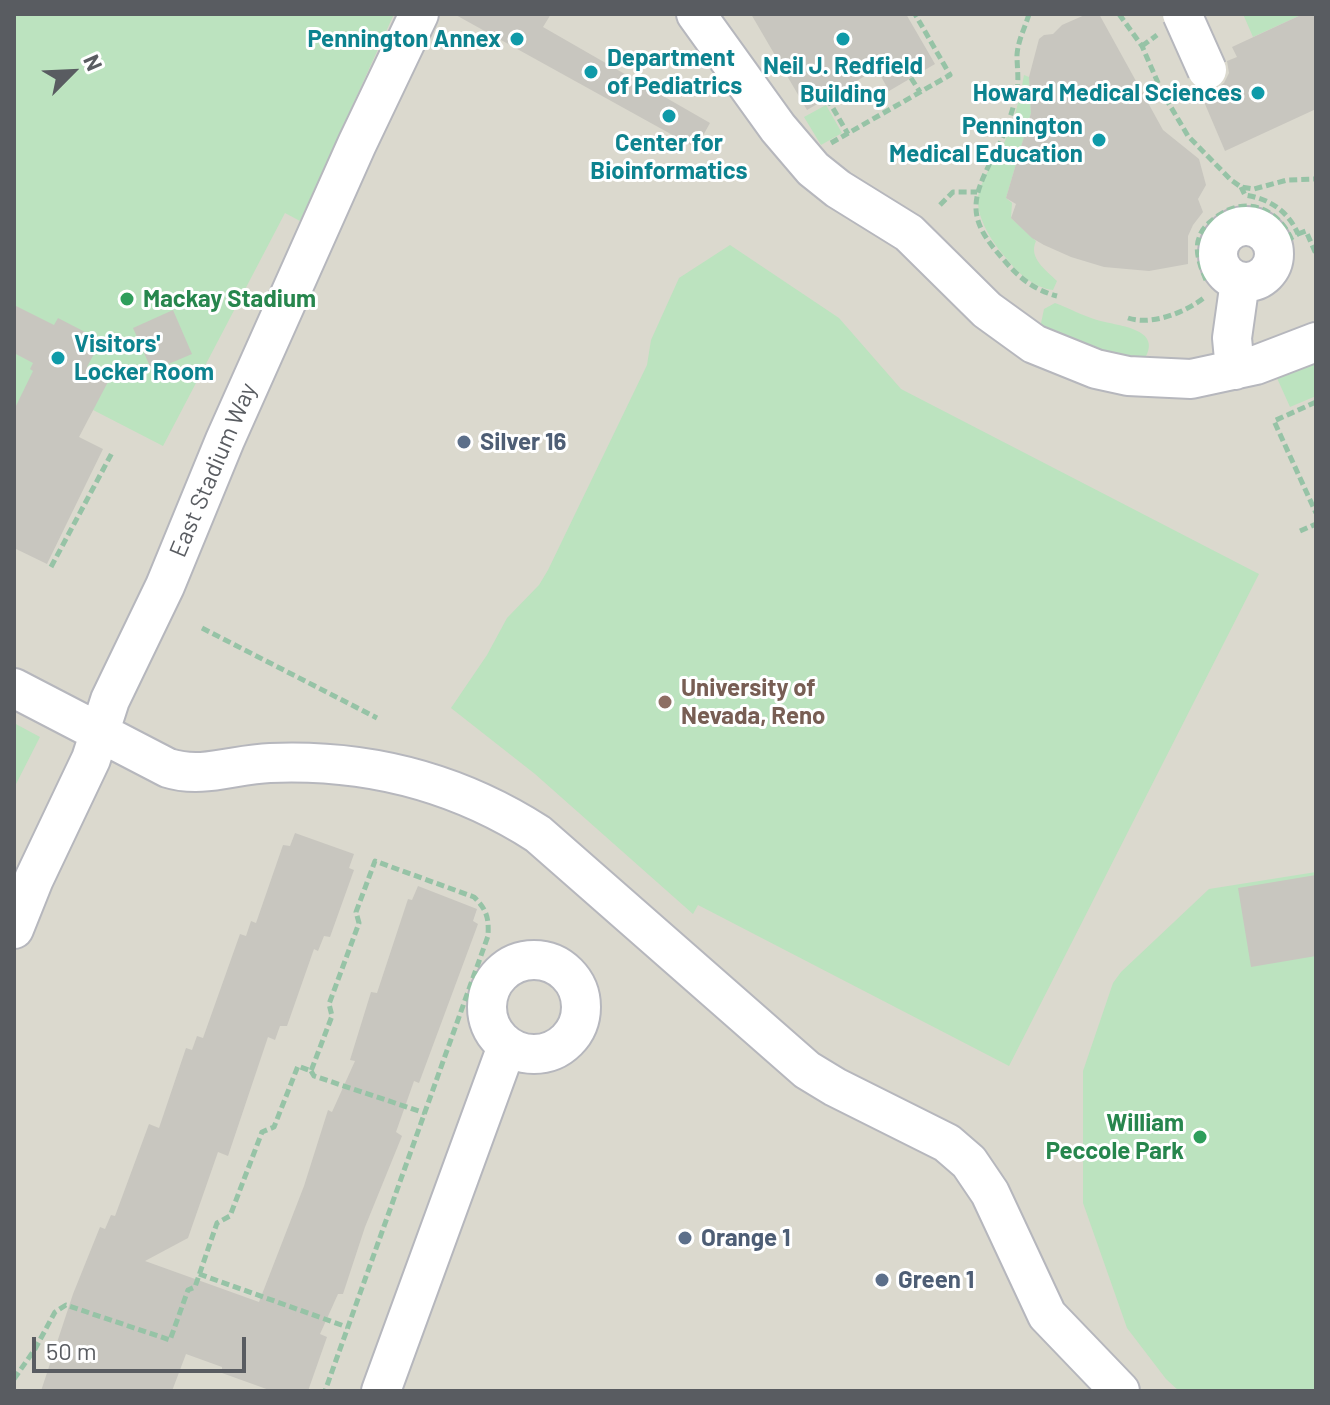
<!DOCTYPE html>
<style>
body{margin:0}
#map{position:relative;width:1330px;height:1405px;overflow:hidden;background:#ebeae0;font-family:Barlow,sans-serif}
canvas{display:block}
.frame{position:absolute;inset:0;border:16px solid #595c61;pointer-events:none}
.north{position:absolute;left:32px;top:32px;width:80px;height:80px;-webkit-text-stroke:6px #fff;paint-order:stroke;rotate:66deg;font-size:22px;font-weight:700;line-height:32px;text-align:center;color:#595c61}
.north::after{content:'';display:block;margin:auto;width:28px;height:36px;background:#595c61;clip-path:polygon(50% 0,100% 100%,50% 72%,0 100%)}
.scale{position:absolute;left:32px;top:1337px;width:214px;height:36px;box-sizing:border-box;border:4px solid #595c61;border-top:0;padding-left:10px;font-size:24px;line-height:28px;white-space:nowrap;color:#595c61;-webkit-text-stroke:6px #fff;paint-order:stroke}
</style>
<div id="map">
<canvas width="1330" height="1405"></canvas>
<div class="frame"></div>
<div class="north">N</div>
<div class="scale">50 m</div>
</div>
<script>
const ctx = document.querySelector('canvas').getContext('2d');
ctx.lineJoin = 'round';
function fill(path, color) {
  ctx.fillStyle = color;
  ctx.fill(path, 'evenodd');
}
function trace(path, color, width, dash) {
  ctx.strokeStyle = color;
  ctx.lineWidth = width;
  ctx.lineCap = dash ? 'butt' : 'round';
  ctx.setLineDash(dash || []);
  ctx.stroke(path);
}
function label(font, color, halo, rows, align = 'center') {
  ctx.font = font + ' Barlow,sans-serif';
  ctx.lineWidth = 6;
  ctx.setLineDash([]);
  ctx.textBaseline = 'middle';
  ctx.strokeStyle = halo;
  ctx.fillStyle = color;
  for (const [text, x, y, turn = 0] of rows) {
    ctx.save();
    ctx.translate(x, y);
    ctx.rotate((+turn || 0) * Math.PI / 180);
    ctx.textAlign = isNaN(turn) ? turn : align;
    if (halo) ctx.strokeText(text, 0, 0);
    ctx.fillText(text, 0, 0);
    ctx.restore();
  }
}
const education = new Path2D(`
 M14 14H1316V1391H14Z`);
const green = new Path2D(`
 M14 14H394L300 221 285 213 163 446 31 378 14 410Z
 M1243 14H1303L1253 37Z
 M1024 75 1029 77 1031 113 1006 198 1012 203 1011 218 1036 241C1028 258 1046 270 1057 281L1053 290C1034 288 1018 273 1007 259 991 241 970 210 981 186 987 170 998 156 1005 141 1014 121 1020 98 1024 75Z
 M826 105 842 133 821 145 804 117Z
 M730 245 839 318 901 389 1259 574 1009 1066 698 905 693 914 535 774 451 708 487 655 507 618 539 585 548 570 647 365 651 340 679 278Z
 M1055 303C1069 308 1083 316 1097 320 1115 326 1165 327 1144 360L1106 355 1040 328 1044 309Z
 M1316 360V396L1290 407 1277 378Z
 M14 723 40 737 14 788Z
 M1316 872V1391H1179L1166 1379 1127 1328 1083 1203V1071L1113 983 1121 972 1209 889Z`);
const building = new Path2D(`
 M454 14H551L543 27 710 123 696 148Z
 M751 14H906L935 64 889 91 877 69 807 110Z
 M1087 14H1099L1163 130 1199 159 1206 185 1198 199 1203 212 1193 225 1188 236V264L1149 271 1104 267 1071 257 1044 245 1032 238 1011 218 1016 204 1006 198 1031 113 1029 77 1039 39 1044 35 1053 34 1062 25Z
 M1303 14H1316V109L1225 151 1199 90H1215L1224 83 1229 73 1227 61 1237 57 1232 47Z
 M14 305 54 325 58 318 87 333 81 345 95 352 87 367 110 378 79 437 103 449 47 564 14 548V410L33 371 30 369 33 363 14 353Z
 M173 310 192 354 152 371 133 328Z
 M295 833 354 854 349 868 354 870 330 937 324 936 318 951 314 949 287 1026H280L275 1040 268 1037 228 1156 218 1152 188 1238 145 1261 259 1302 304 1186 328 1110 332 1112 355 1061 350 1060 371 992 377 993 408 899 412 900 418 886 477 909 473 921 478 924 419 1083 414 1081 396 1132 402 1136 365 1227 343 1294H338L320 1334 327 1337 308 1391H272L222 1373V1367L186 1354 172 1391H41L73 1294 100 1227 105 1229 111 1215 115 1216 149 1124 159 1128 186 1048 192 1050 197 1036 203 1038 240 934 246 936 251 921 256 923 283 845 290 846Z
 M1316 875V956L1251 967 1238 888Z`);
const path = new Path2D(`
 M1029 14C1025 28 1018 40 1017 55 1017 67 1019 79 1017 91 1013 112 1004 136 994 155 971 200 966 218 1003 259 1018 277 1034 290 1057 296
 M1119 14 1142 46 1162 92 1188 136 1231 180 1241 187 1254 189 1287 180 1316 179
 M1142 46 1157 35
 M911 78 920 92
 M827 98 848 134
 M831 143 950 75 915 14
 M940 205 953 192H977
 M1298 234 1306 231 1316 254
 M1206 280C1201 268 1194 251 1199 238 1202 227 1211 221 1219 215 1248 196 1277 209 1291 238L1298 234C1288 211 1270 199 1245 195L1241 187
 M1128 318C1152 326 1186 312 1205 297
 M1316 402 1274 421 1316 513
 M1300 531 1316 524
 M51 567 113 451
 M202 628 377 718
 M311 1071 314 1076 425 1113
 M199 1274 347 1327
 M14 1379 35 1349 55 1312 66 1305 170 1340 188 1290 195 1287 217 1223 230 1216 262 1132 274 1127 298 1066 311 1071 332 1016 329 1004 359 923 356 912 375 861 474 897C487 910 489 918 488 936L325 1391`);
const minor = new Path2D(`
 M696 14 778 128 813 169 838 189 909 233 987 310 1034 344 1096 369 1128 376 1191 379 1256 365 1316 342
 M1218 254a28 28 0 1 1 56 0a28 28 0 1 1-56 0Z
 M1235 370 1232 338 1240 281
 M14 688 168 768C203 779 235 764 270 763 366 759 457 782 538 834L807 1070 835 1087 947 1143 969 1162 990 1193 1047 1315 1120 1391
 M14 929 34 879 91 759 110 700 165 586 225 440 357 144 419 14
 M487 1007a47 47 0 1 1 94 0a47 47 0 1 1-94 0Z
 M381 1391 507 1046`);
const minorBridge = new Path2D(`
 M1182 14 1207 70`);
const markers = [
 [517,39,8,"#0f9aa8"],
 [843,39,8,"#0f9aa8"],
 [591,72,8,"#0f9aa8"],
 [1258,93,8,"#0f9aa8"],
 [669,116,8,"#0f9aa8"],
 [1099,140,8,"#0f9aa8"],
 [127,299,8,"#2e9e5b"],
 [58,358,8,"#0f9aa8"],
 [464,442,8,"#5c6f8a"],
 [665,702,8,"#8d6e63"],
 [1200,1137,8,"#2e9e5b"],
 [685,1238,8,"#5c6f8a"],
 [882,1280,8,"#5c6f8a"]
];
const cultureNames = [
 ["Pennington Annex",501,39],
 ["Department",607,58,"left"],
 ["of Pediatrics",607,86,"left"],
 ["Neil J. Redfield",843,66,"center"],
 ["Building",843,94,"center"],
 ["Howard Medical Sciences",1242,93],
 ["Pennington",1083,126],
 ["Medical Education",1083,154],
 ["Center for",669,143,"center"],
 ["Bioinformatics",669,171,"center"],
 ["Visitors'",74,344,"left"],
 ["Locker Room",74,372,"left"]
];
const leisureNames = [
 ["Mackay Stadium",143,299],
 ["William",1184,1123,"right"],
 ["Peccole Park",1184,1151,"right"]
];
const serviceNames = [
 ["Silver 16",480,442],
 ["Orange 1",701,1238],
 ["Green 1",898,1280]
];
const streetNames = [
 ["East Stadium Way",213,470,-67]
];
const educationNames = [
 ["University of",681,688],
 ["Nevada, Reno",681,716]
];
fill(education, '#dbd9ce');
fill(green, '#bce3bf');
fill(building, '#c8c6bf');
trace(minor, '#b6b7bd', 42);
trace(path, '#96c3a6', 5, [8, 4]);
trace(minor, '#fff', 38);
trace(minorBridge, '#b6b7bd', 42, []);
trace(minorBridge, '#fff', 38);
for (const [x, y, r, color] of markers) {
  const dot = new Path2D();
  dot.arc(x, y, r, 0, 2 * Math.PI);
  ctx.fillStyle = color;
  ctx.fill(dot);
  trace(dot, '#fff', 3);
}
label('bold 24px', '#0d838f', '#fff', cultureNames, 'right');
label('bold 24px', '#27864d', '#fff', leisureNames, 'left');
label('bold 24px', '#4e5e75', '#fff', serviceNames, 'left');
label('24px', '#595c61', '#fff', streetNames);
label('bold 24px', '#785e54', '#fff', educationNames, 'left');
</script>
